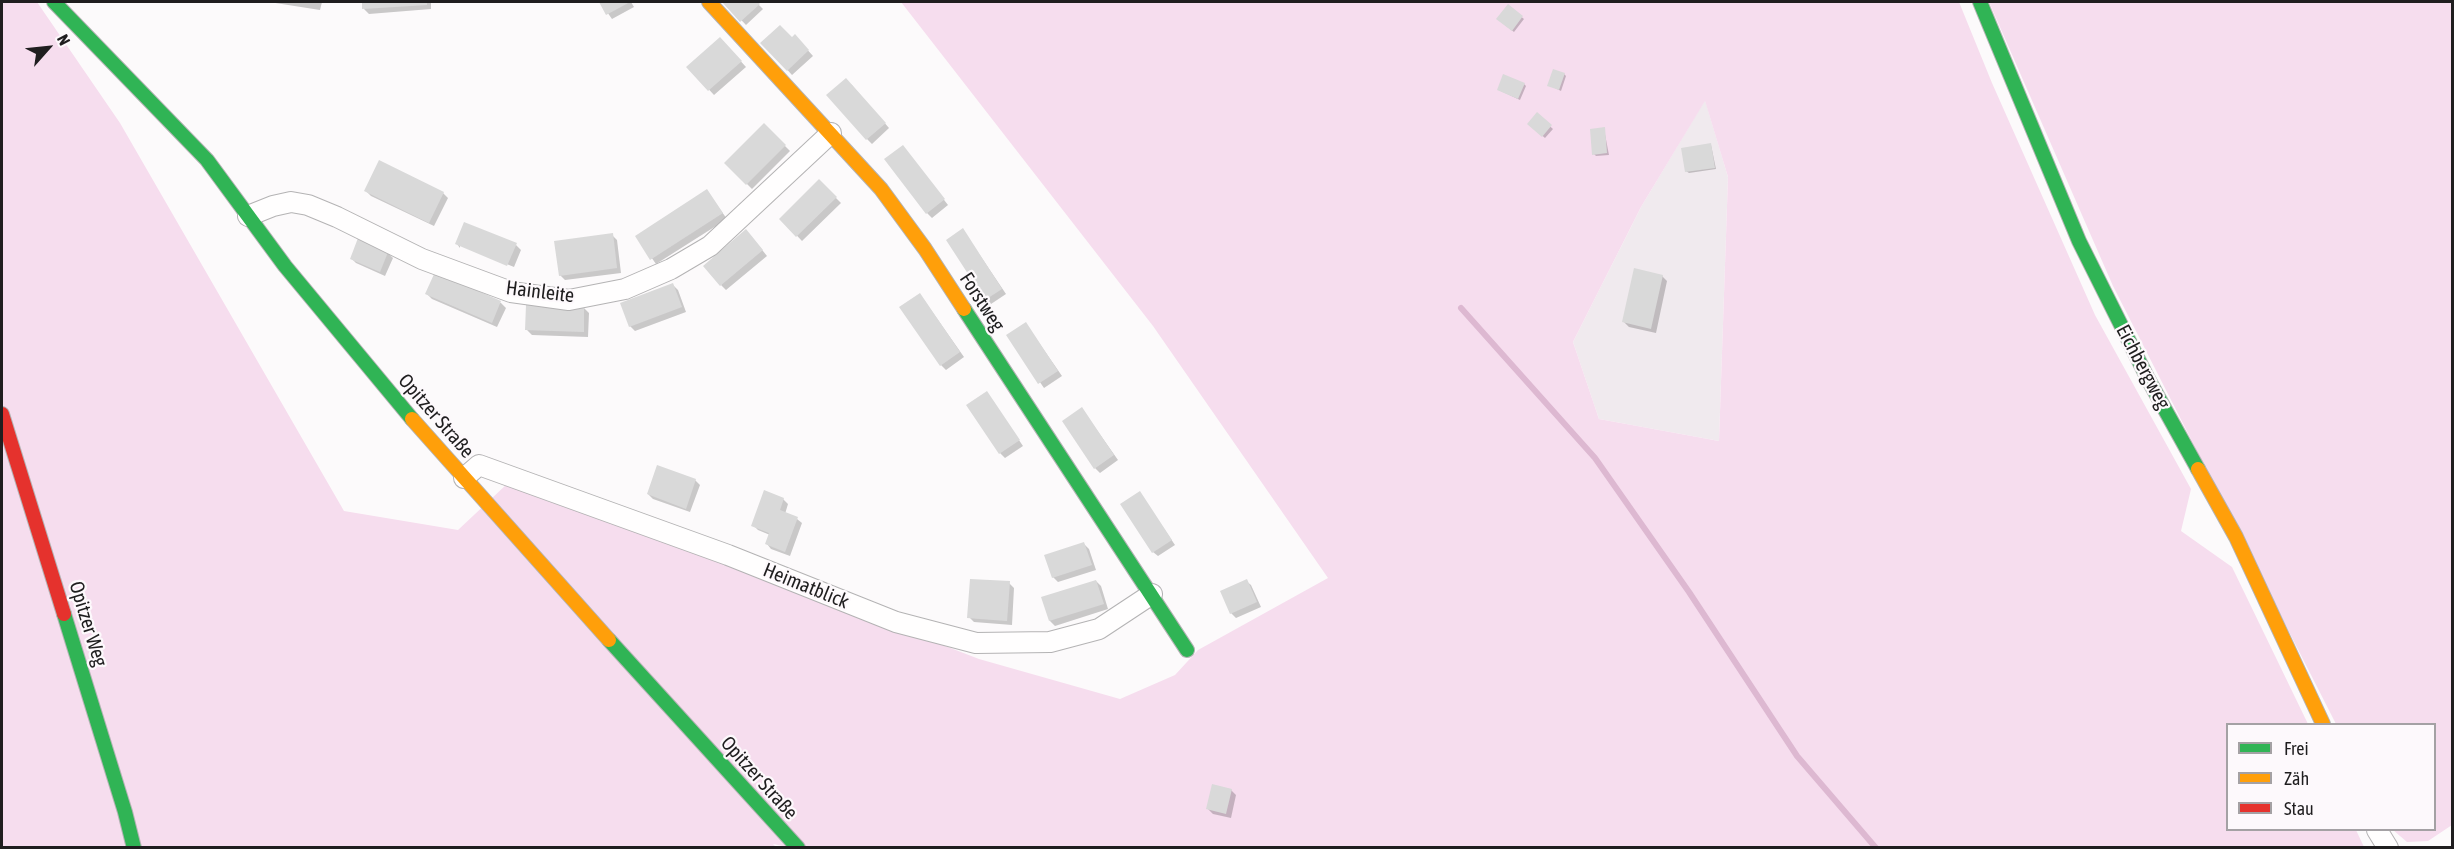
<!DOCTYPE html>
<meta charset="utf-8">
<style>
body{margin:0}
#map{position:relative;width:2454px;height:849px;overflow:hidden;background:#fcfafb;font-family:"Asap Condensed",sans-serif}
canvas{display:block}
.frame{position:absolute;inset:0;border:3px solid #1f1e1f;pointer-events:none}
.legend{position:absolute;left:2226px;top:723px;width:210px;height:108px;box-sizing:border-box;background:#fdf9fc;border:2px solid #a4a1a4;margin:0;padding:8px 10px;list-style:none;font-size:18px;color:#1f1e1f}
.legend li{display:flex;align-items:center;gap:12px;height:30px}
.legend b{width:30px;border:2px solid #a4a1a4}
.north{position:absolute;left:18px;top:18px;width:60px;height:60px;-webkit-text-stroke:4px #fdf9fc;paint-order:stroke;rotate:63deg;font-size:16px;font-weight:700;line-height:24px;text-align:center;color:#1f1e1f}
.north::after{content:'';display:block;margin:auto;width:21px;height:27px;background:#1f1e1f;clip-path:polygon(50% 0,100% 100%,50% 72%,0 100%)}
</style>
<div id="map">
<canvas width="2454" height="849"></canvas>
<div class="frame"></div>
<ul class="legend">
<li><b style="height:8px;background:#30b455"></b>Frei</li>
<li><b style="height:8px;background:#ff9f0a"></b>Zäh</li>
<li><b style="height:8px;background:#e5322d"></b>Stau</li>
</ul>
<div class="north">N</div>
</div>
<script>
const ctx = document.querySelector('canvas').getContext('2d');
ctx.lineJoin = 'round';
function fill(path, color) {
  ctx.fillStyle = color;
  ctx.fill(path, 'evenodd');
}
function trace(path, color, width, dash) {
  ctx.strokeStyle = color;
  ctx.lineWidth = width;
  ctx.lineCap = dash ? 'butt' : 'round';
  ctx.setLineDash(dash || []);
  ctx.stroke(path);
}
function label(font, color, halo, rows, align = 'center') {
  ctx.font = font + ' "Asap Condensed",sans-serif';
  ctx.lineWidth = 4.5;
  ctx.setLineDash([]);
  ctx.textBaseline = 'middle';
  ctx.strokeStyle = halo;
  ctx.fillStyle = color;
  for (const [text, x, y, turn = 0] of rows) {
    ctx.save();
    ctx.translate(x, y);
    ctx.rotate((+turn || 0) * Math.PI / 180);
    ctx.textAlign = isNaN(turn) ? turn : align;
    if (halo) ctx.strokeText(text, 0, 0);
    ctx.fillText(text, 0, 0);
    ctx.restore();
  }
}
const built = new Path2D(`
 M1705 100 1728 177 1719 441 1599 419 1573 342 1641 207Z`);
const green = new Path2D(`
 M2 2H37L120 123 344 511 458 530 507 484 720 559 979 659 1120 699 1175 675 1198 650 1328 578 1153 326 901 2H1959L1992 83 2095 315 2191 489 2181 531 2232 567 2308 724H2228V830H2356L2364 847 792 848 773 844 776 847 2 848ZM1705 101 1728 177 1719 441 1599 419 1573 342 1641 207Z
 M1989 2H2452V825L2428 841 2407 842 2393 830H2434V724H2336L2113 286Z`);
const shadow = new Path2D(`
 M269 2H322L320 10Z
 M363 2H431V9L369 14 364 9Z
 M600 2H631L634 7 612 19Z
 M724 2H756L763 9 746 25Z
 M1508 6 1524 19 1514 32 1500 21Z
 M795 36 813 56 792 75 763 43 792 39Z
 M725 44 746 67 714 95 688 67Z
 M1564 74 1566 76 1561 91 1549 85Z
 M851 84 889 128 872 144 867 139Z
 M1524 84 1526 86 1520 100 1501 91Z
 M1537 115 1553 129 1545 138 1529 124Z
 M764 125 790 151 752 189 726 163Z
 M1604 129 1609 155 1596 156 1594 154Z
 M1711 145 1716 169 1689 173 1686 171Z
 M903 147 948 205 932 218 927 213Z
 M819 181 841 203 802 241 781 219Z
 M366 191 443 193 448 198 434 226 371 196Z
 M707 191 727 219 656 264 637 237Z
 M963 230 1006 294 991 304 986 299Z
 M612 235 617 240 621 273 565 280 560 275Z
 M751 236 767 256 726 290 721 285Z
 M457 244 516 245 521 250 514 267 460 245V248Z
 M388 253 393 258 385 276 356 263 351 258Z
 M436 274 501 303 506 308 497 327 432 299 427 294Z
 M1662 276 1667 281 1656 333 1629 327 1624 322Z
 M673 285 678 290 686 312 635 331 630 326Z
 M924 300 964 357 946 370 941 365Z
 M584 308 589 313 588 337 532 335 527 330Z
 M1026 324 1062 376 1044 388 1008 336Z
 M987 393 1023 446 1005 458 1000 453Z
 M1082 409 1118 460 1100 473 1095 468Z
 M695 480 700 485 690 512 653 499 648 494Z
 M1140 493 1175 545 1158 556 1153 552Z
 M783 499 788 504 785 514 797 519 802 523 790 556 771 549 767 544 770 535 758 530 753 525Z
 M1084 544 1089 549 1096 570 1058 582 1053 577Z
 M1096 581 1101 586 1108 609 1055 626 1050 621 1043 598Z
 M1246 581 1251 585 1261 607 1236 618 1231 613Z
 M1009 583 1014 588 1012 625 974 622 969 617Z
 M1231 790 1236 795 1231 818 1213 814 1208 809Z`);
const stream = new Path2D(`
 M1461 308 1595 458 1689 592 1797 756 1876 848`);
const building = new Path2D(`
 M362 2H427V5L362 9Z
 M599 2H630L606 15Z
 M722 2H758L760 4 740 22Z
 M1508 4 1523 16 1512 31 1496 19Z
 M780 25 792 37 795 34 809 50 787 71 760 43Z
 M720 37 742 61 708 91 686 67Z
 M1553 69 1565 73 1559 90 1547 86Z
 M1503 74 1525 83 1518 99 1497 90Z
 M846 78 886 123 866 140 826 95Z
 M1537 112 1552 125 1542 137 1527 124Z
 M764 123 786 145 746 185 724 163Z
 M1605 127 1607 153 1592 155 1590 129Z
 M1711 143 1715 168 1685 172 1681 148Z
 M903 145 945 199 926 214 884 159Z
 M379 160 444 192 429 223 364 191Z
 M819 179 837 197 796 237 779 219Z
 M707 189 723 213 650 260 635 236Z
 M464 222 517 243 507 266 455 244Z
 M963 228 1002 289 985 300 946 240Z
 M746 229 763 250 720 286 703 266Z
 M613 233 617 268 559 276 554 241Z
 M358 238 388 252 380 272 350 259Z
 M1634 268 1663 275 1651 329 1622 322Z
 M435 272 501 301 492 323 425 294Z
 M673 283 682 307 629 327 620 303Z
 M920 293 960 352 940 366 899 307Z
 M526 305 584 307V332L525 330Z
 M1026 322 1058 371 1038 384 1006 335Z
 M987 391 1020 440 999 454 966 405Z
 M1082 407 1114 455 1094 469 1062 421Z
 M657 465 696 479 686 509 647 494Z
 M764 490 784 498 780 510 798 517 785 552 765 544 769 533 751 526Z
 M1140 491 1172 540 1152 553 1120 504Z
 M1084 542 1092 565 1052 578 1044 555Z
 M970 579 1010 581 1007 621 967 618Z
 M1247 579 1257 602 1230 614 1220 591Z
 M1096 580 1104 604 1049 621 1041 597Z
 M1212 784 1232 789 1226 814 1206 809Z`);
const street = new Path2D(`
 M248 216 273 206 291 202 308 205 337 217 422 259 511 292 569 300 625 289 671 269 710 246 831 133
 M464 478 479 465 728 555 896 622 976 643 1050 642 1099 629 1152 594
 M2377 830 2388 848`);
const fast = new Path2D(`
 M54 2 207 160 285 266 412 419
 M1980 2 2079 241 2148 379 2198 469
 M964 309 1187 650
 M64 614 125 812 134 848
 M609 640 798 848`);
const slow = new Path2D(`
 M709 2 881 189 925 249 964 309
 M412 419 609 640
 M2198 469 2236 537 2323 724`);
const jam = new Path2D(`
 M2 414 64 614`);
const streetNames = [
 ["Hainleite",540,292,7],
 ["Forstweg",982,302,57],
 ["Eichbergweg",2143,367,62],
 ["Opitzer Straße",436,416,49],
 ["Heimatblick",806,586,22],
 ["Opitzer Weg",88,624,73],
 ["Opitzer Straße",759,778,48]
];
fill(built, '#f0eaee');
fill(green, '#f6ddee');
fill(shadow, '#0003');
trace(stream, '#ddb8d1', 6);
fill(building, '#d9d9d9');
trace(street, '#b4b3b4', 22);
trace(fast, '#b4b3b4', 16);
trace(slow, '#b4b3b4', 16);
trace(jam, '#b4b3b4', 16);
trace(street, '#fffefe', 20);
trace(fast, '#30b455', 14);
trace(slow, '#ff9f0a', 14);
trace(jam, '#e5322d', 14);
label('20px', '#1f1e1f', '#fdf9fc', streetNames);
</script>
